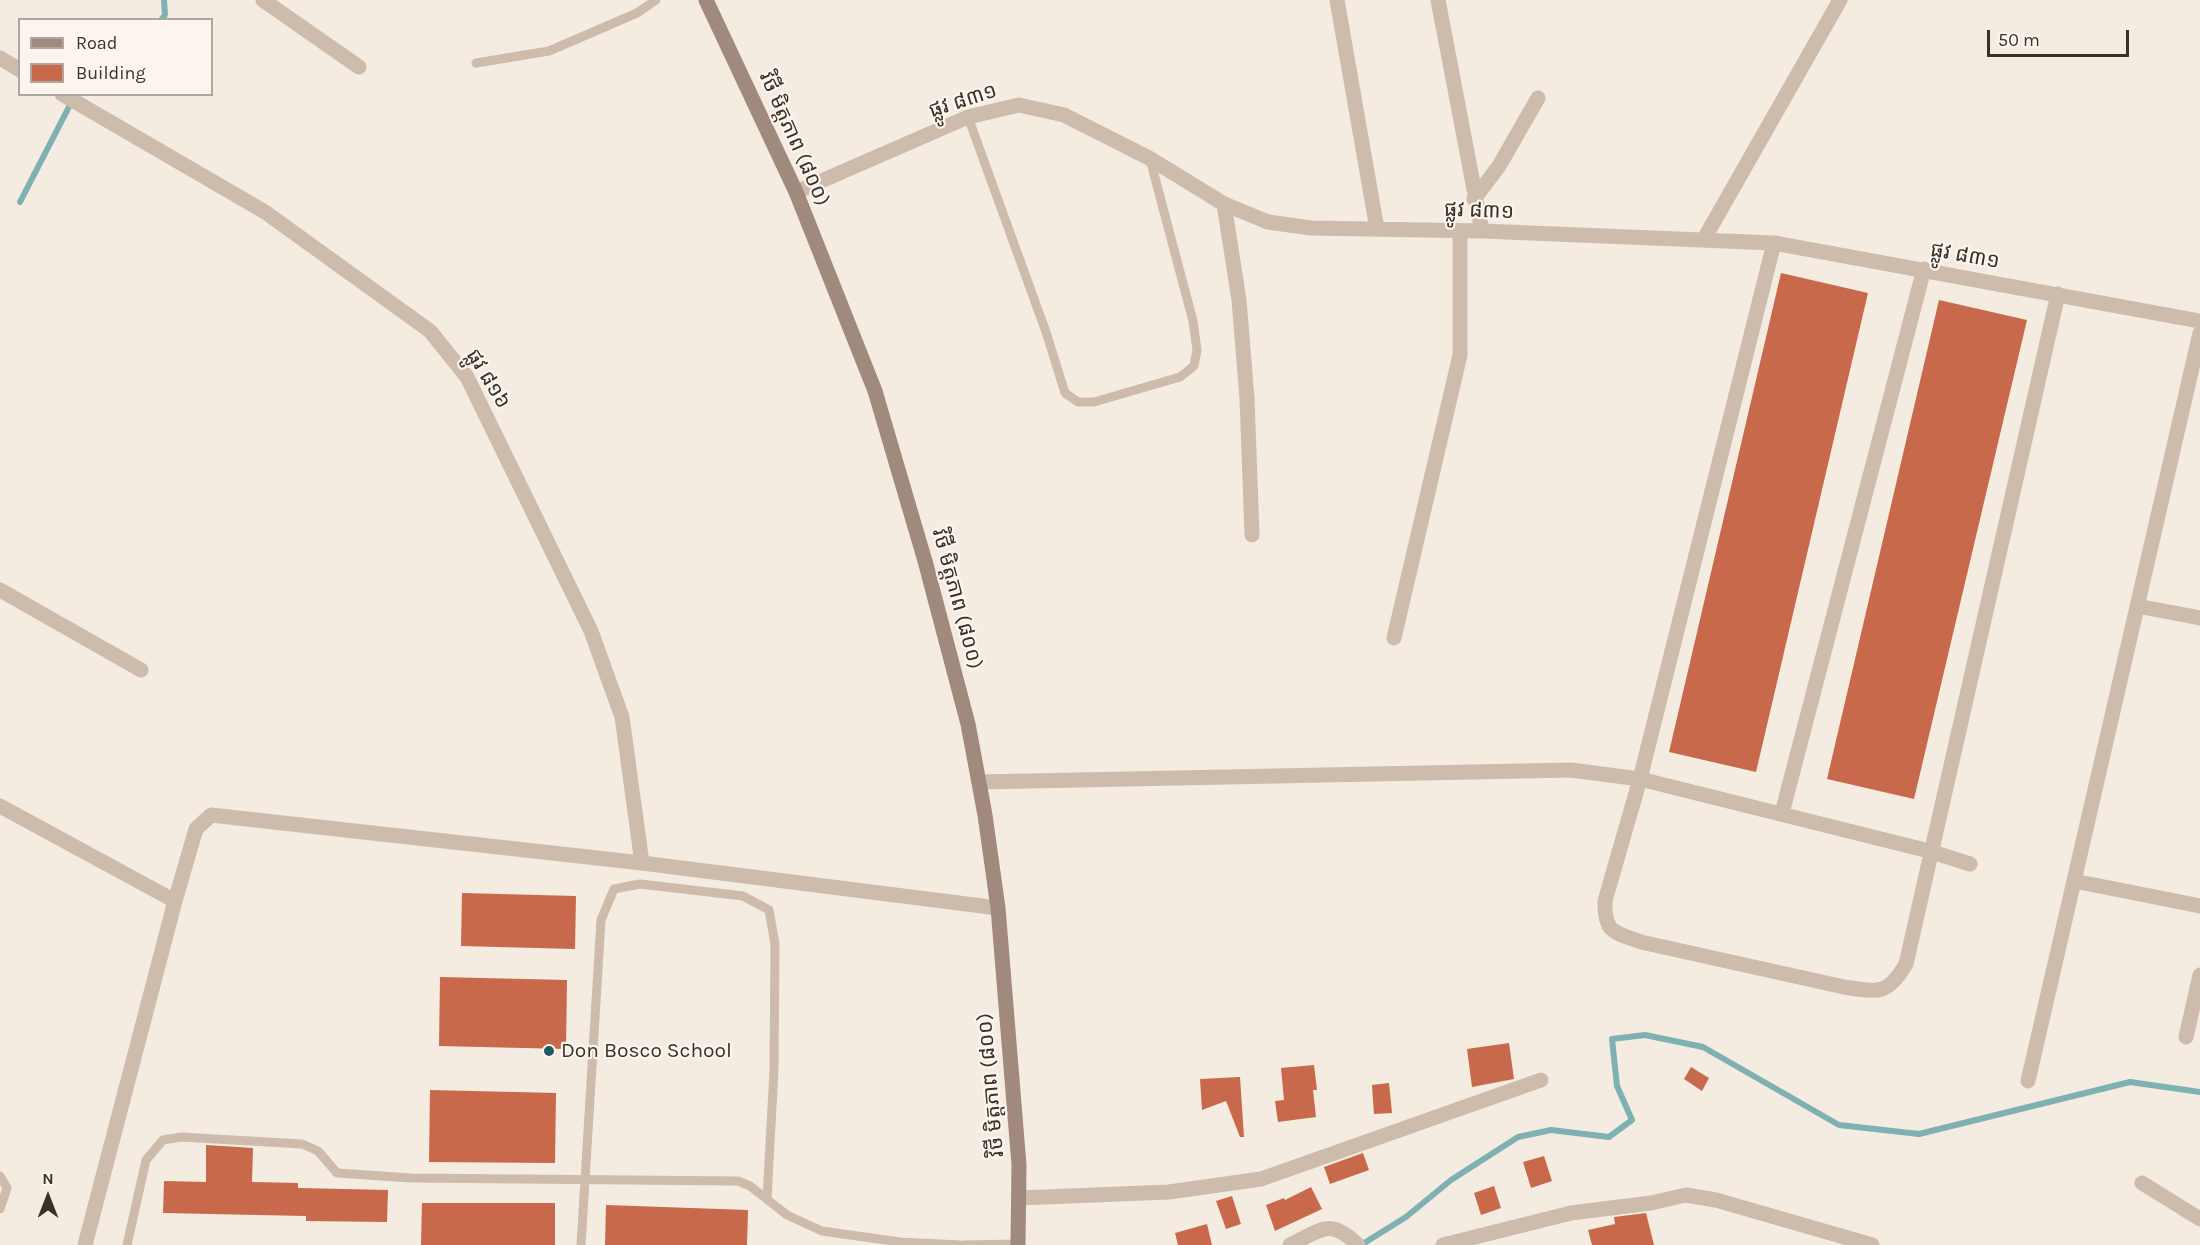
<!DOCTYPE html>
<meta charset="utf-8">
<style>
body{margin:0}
#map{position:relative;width:2200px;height:1245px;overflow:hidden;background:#f4ebe1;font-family:Karla,sans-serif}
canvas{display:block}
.legend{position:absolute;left:18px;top:18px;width:195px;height:78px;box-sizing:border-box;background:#fbf5ee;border:2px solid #aea6a0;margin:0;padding:8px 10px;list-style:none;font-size:18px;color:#3b302b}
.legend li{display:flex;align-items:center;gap:12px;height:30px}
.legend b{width:30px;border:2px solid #aea6a0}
.north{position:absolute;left:18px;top:1167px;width:60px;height:60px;-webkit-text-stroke:4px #fbf5ee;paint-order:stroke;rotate:0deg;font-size:16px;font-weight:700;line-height:24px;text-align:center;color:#3b302b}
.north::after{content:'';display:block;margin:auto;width:21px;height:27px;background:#3b302b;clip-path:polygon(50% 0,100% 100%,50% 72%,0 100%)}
.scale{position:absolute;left:1987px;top:30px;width:142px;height:27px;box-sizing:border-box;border:3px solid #3b302b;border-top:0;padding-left:8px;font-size:18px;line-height:21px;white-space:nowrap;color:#3b302b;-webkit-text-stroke:4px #fbf5ee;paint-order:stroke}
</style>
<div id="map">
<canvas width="2200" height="1245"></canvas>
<ul class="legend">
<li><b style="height:8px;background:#a18a7d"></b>Road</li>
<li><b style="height:16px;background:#c8694b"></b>Building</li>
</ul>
<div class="north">N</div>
<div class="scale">50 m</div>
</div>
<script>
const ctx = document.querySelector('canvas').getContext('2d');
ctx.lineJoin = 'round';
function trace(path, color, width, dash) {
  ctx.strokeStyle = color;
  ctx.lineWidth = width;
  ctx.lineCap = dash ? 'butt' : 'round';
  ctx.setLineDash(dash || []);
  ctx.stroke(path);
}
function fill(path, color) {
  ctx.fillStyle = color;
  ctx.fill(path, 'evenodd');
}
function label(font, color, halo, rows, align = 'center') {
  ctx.font = font + ' Karla,"Noto Sans Khmer",sans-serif';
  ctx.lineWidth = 4.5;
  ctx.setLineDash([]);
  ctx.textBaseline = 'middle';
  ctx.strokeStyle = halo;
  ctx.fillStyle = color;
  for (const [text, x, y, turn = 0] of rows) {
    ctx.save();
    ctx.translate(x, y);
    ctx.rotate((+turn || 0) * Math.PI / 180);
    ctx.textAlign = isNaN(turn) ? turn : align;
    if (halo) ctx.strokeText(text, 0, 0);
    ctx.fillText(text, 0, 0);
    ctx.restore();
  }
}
const stream = new Path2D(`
 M161 20 165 15 164 0
 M20 202 72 101
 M1361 1245 1406 1217 1451 1180 1518 1137 1551 1130 1609 1137 1632 1120 1617 1086 1612 1039 1645 1035 1703 1047 1839 1125 1919 1134 2130 1082 2200 1092`);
const building = new Path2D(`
 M1781 273 1868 293 1756 772 1669 752Z
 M1939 300 2027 320 1914 799 1827 779Z
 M462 893 576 896 575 949 461 946Z
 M440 977 567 980 566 1049 439 1046Z
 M1509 1043 1514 1079 1472 1087 1467 1049Z
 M1314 1065 1317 1090H1313L1316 1117 1278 1122 1275 1101 1284 1100 1281 1068Z
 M1691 1067 1709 1078 1702 1091 1684 1079Z
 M1240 1077 1244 1137H1240L1226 1101 1202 1110 1200 1079Z
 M1389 1083 1392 1113 1374 1114 1372 1085Z
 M430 1090 556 1093 555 1163 429 1162Z
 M206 1145 253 1148 252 1182 298 1183V1188L388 1190 387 1222 306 1221V1216L163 1213 164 1181 206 1182Z
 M1363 1153 1369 1170 1330 1184 1324 1167Z
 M1544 1156 1552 1181 1531 1188 1523 1162Z
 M1494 1186 1501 1208 1481 1215 1474 1193Z
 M1311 1187 1322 1209 1275 1231 1266 1205 1284 1198 1285 1200Z
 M1232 1196 1241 1224 1226 1229 1216 1201Z
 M422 1203H555V1245H421Z
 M606 1205 748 1210 747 1245H605Z
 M1646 1213 1654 1245H1592L1588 1230 1615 1224 1614 1217Z
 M1207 1224 1212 1245H1178L1175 1233Z`);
const service = new Path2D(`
 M476 63 549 51 637 13 656 0
 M968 117 1046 332 1065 393 1078 402H1094L1180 377 1194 366 1197 350 1193 321 1150 159
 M0 1176 7 1188 0 1209
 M127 1245 146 1160 163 1140 181 1137 302 1144 318 1151 337 1173 411 1178 738 1181 750 1186 787 1215 822 1231 900 1242 960 1245
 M581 1245 601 920 614 889 640 884 743 896 769 910 775 944 774 1070 767 1199
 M964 1245 1018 1244`);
const minor = new Path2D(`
 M263 0 359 67
 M1337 0 1377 229
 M1438 0 1482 231
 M0 58 20 70
 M62 94 265 212 430 331 467 377 591 631 622 717 642 863
 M796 192 968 117 1019 105 1064 115 1149 158 1224 204 1268 222 1311 228 1482 231 1774 243 2200 321
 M1474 199 1499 166 1538 98
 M1224 204 1239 300 1247 398 1252 535
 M1704 239 1840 0
 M1774 243 1640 779 1605 901C1604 933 1614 932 1641 942L1844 987C1878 992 1887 996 1906 964L2058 294
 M0 590 141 670
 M2137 606 2200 618
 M1394 638 1460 355V231
 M979 782 1571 770 1640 779 1929 851 1970 864
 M0 806 175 901
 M1782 813 1924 269
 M2074 881 2200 906
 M2186 1037 2200 975
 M2028 1081 2200 333
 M2142 1183 2200 1219
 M1020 1198 1169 1192 1261 1179 1541 1080
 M85 1245 175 901 196 829 211 815 642 863 998 908
 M1290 1245C1322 1230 1329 1217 1358 1245
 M1443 1245 1571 1213 1651 1203 1686 1195 1716 1200 1872 1245`);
const secondary = new Path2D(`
 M706 0 796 192 875 391 925 561 968 724 985 815 998 908 1019 1165 1018 1245`);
const markers = [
 [549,1051,6,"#1f5a5e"]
];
const streetNames = [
 ["ផ្លូវ ៨៣១",963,101,-18],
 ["វិថី មិត្តភាព (៨០០)",794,139,66],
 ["ផ្លូវ ៨៣១",1479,211,2],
 ["ផ្លូវ ៨៣១",1965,256,10],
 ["ផ្លូវ ៨១៦",488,379,59],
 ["វិថី មិត្តភាព (៨០០)",957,599,75],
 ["វិថី មិត្តភាព (៨០០)",991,1085,-95]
];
const poiNames = [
 ["Don Bosco School",561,1051]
];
trace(stream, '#7fb0b2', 6);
fill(building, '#c8694b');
trace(service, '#cdbbac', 9);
trace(minor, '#cdbbac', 15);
trace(secondary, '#a18a7d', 15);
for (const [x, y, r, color] of markers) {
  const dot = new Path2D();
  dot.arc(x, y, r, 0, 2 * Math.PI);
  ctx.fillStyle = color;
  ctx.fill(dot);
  trace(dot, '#fbf5ee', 2);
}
label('21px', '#3b302b', '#fbf5ee', streetNames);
label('21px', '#3b302b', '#fbf5ee', poiNames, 'left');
</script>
